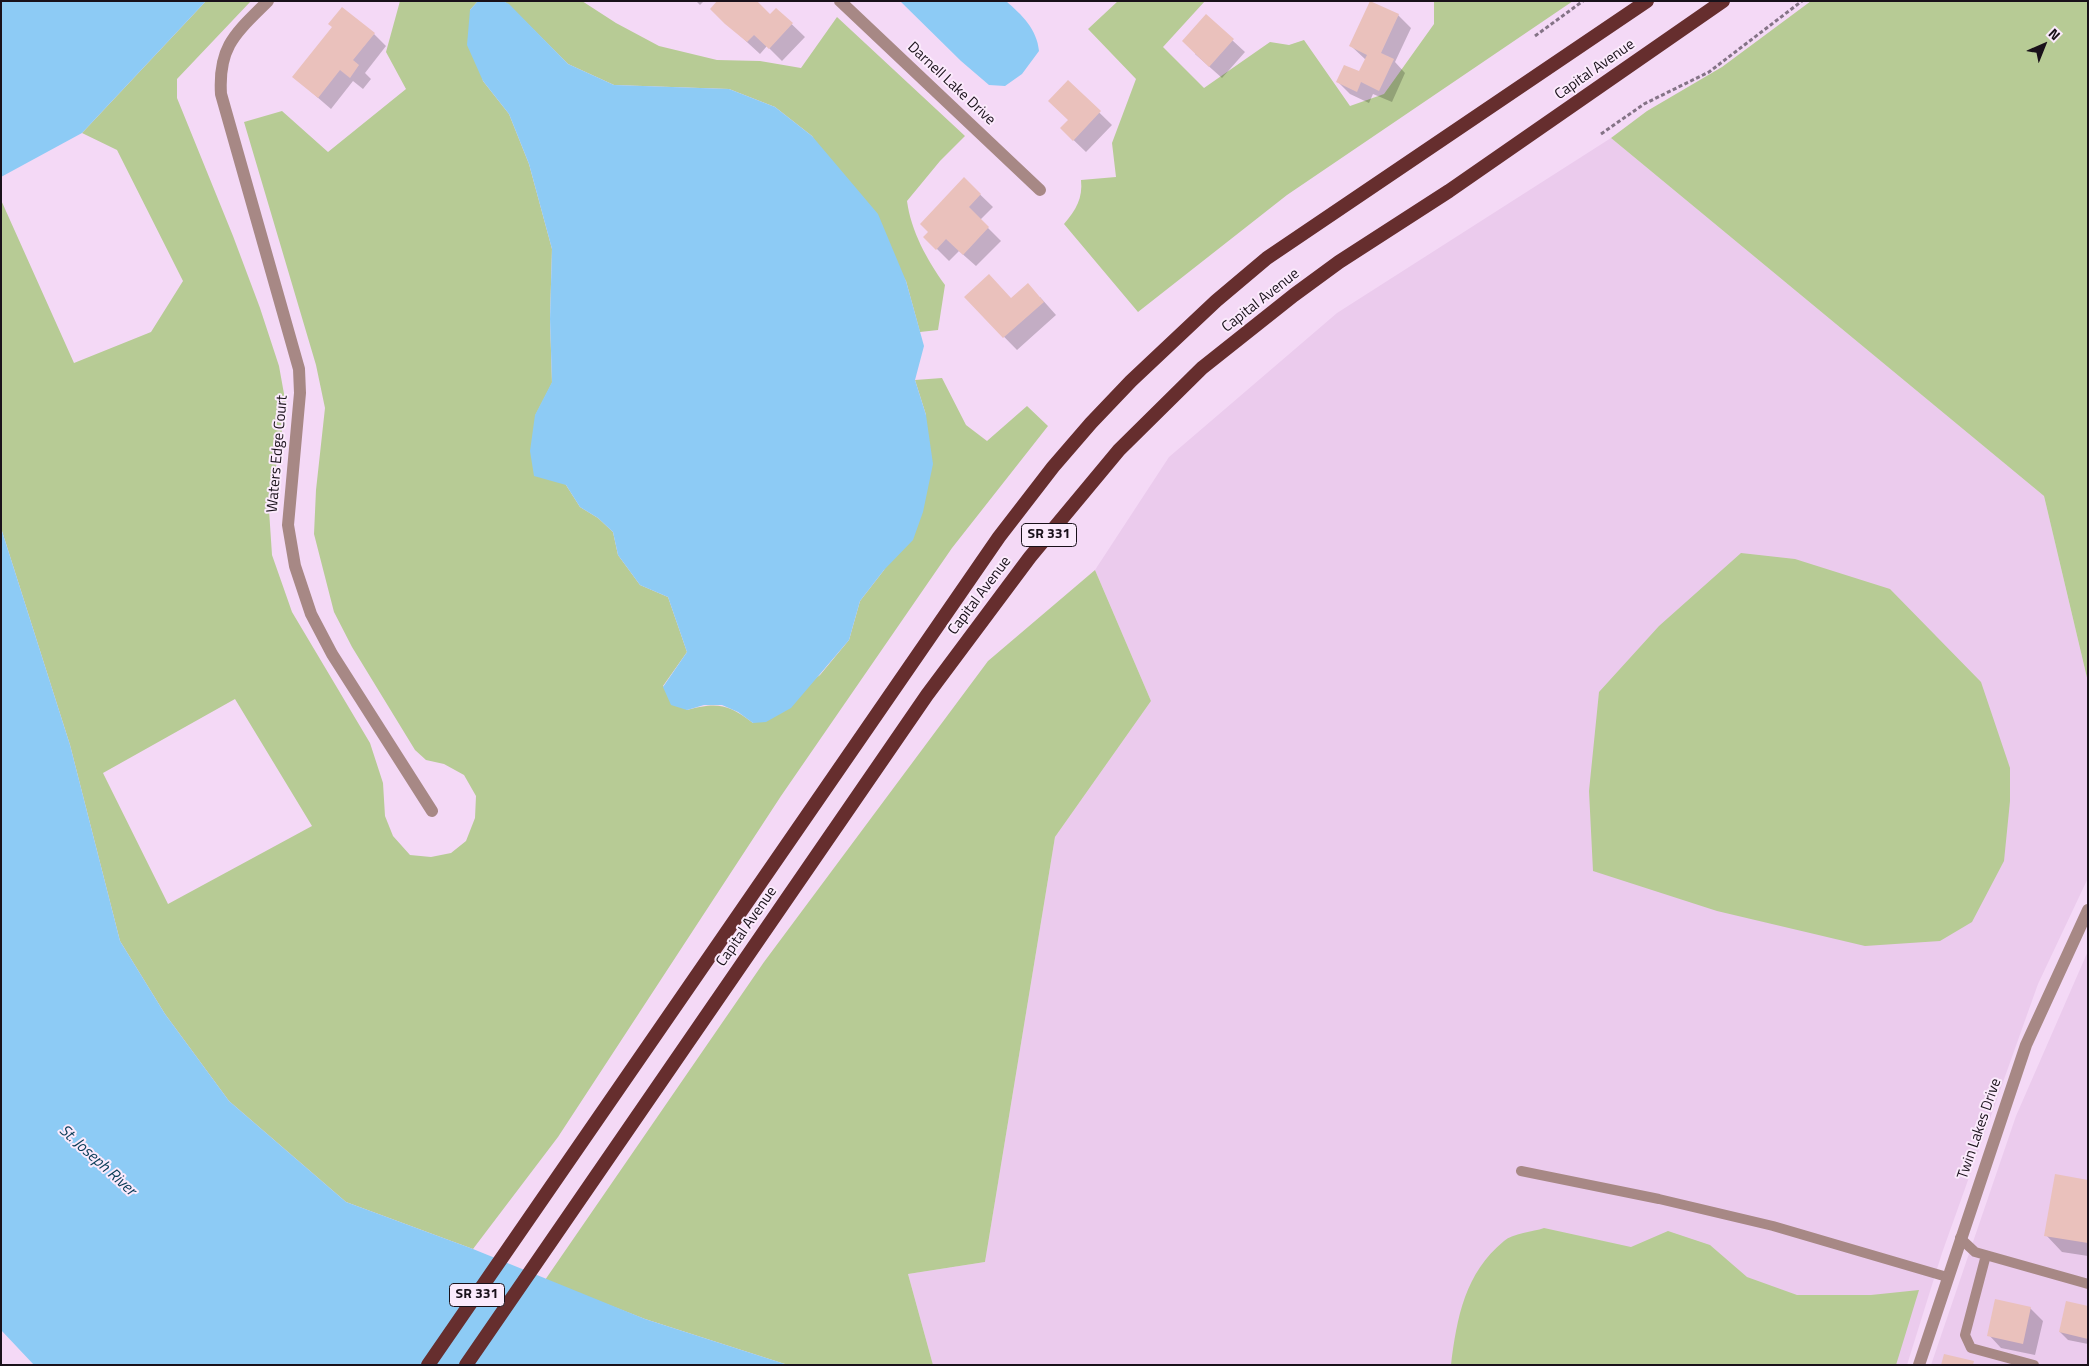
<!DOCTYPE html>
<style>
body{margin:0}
#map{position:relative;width:2089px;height:1366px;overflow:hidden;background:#f4d9f6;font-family:"Titillium Web",sans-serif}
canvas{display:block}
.frame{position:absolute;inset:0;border:2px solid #19111a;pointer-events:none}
.north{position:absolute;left:2019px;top:20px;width:50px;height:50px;-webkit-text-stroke:4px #fbeafc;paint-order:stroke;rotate:44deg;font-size:14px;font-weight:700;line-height:20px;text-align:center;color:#19111a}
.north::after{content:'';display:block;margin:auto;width:18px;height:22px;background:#19111a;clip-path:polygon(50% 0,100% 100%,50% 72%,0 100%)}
</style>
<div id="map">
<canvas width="2089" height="1366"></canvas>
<div class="frame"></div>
<div class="north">N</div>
</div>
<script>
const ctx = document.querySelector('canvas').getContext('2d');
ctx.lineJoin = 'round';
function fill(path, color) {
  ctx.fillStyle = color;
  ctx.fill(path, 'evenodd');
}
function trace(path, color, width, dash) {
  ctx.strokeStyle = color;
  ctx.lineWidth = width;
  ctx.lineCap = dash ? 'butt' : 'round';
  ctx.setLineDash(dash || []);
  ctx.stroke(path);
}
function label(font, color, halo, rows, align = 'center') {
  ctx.font = font + ' "Titillium Web",sans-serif';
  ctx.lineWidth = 4;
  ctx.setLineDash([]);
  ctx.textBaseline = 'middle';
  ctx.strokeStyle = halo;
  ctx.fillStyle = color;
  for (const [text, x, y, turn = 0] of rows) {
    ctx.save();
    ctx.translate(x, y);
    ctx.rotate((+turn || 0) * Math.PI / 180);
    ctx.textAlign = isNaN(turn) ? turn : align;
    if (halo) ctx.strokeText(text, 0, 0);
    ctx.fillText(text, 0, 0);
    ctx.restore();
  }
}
const built = new Path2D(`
 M1611 138 2044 496 2088 682V878L2038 984 1942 1253 1907 1365H933L908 1274 985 1262 1055 837 1151 701 1095 570 1169 457 1337 313Z
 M2088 951V1365H1931L2016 1116Z`);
const green = new Path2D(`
 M206 1H251L177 79V98L233 236 260 308 279 366 286 405 269 510 272 555 292 612 370 743 383 783 385 816 393 836 410 855 431 857 451 853 466 841 475 818 476 796 464 775 444 764 426 760 415 750 352 647 334 612 314 534 316 490 325 408 316 365 244 122 282 111 328 152 406 89 386 52 400 1H478L470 10 483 81 509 114 529 164 552 249 550 319 552 383 535 416 566 485 580 507 598 518 613 532 618 555 640 585 668 597 687 652 663 686 687 710C717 702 728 704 753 723L820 675 849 640 860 601 884 570 926 415 915 380 942 378 966 425 987 441 1027 406 1048 426 952 548 781 796 558 1137 473 1249 346 1202 229 1101 165 1014 120 941 70 745 1 528V200L74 363 151 332 183 281 117 150 82 133ZM235 699 312 826 168 904 103 773Z
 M503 1H582L616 23 659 46 717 60 760 61 801 68 837 17 965 136 940 161 907 201C911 231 927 260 945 285L938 330 920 332 906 281 812 136 775 107 729 89 614 85 568 64 509 5Z
 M1118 1H1205L1163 47 1204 88 1270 42 1289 45 1304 40 1350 106 1384 94 1434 24V1H1573L1287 195 1138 312 1064 224C1076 210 1083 198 1081 180L1116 177 1112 143 1136 79 1088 29Z
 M1811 1H2088V682L2044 496 1611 138 1647 111 1722 67Z
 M1741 553 1795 559 1890 589 1981 682 2010 768V801L2004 861 1972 922 1940 941 1865 946 1717 911 1593 871 1589 791 1599 692 1659 626Z
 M1095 570 1151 701 1055 837 985 1262 908 1274 933 1365H788L645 1319 545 1280 764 962 988 661Z
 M1544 1228 1631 1247 1668 1231 1710 1245 1747 1277 1797 1295H1871L1919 1290 1896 1365H1451C1457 1317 1465 1273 1504 1241 1513 1233 1533 1232 1544 1228Z`);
const water = new Path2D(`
 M1 1H206L82 133 1 177Z
 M478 1H503L509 4 568 64 614 85 729 89 775 107 812 136 878 214 906 281 924 346 915 380 926 415 933 464 923 512 913 540 884 570 860 601 849 640 791 708 766 722 753 723 738 712 722 705H704L687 710 671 705 663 687 687 652 668 597 640 585 618 555 613 532 598 518 580 507 566 485 534 476 530 451 535 415 552 382 550 319 552 249 529 164 509 114 483 81 467 45 470 10Z
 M900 1H1006C1022 15 1037 29 1039 51L1022 74 1005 86 989 85 961 61Z
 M1 528 70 745 120 941 165 1014 229 1101 346 1202 473 1249 645 1319 788 1365H34L1 1330Z`);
const shadow = new Path2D(`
 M696 1H704L700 5Z
 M776 9 805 37 782 61 767 46 760 54 724 21 770 16Z
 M1398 15 1411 28 1395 62 1405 73 1392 102 1373 94 1369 103 1350 94 1338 82 1360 73 1366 60 1351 46Z
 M1206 16 1245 52 1222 78 1195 54Z
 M374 34 386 46 365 73 371 79 363 89 353 81 331 109 294 77Z
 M1068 82 1112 125 1086 152 1061 128 1069 120Z
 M964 179 993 207 980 220 1001 241 976 266 959 251 949 261 925 237Z
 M965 297 1012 299 1040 297 1056 315 1017 350Z
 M2088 1181V1256L2062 1252 2046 1235Z
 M2088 1307V1344L2068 1340 2060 1332Z
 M2030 1308 2043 1321 2035 1355 2001 1348 1989 1335Z`);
const building = new Path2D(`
 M717 1H757L770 14 776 8 793 23 769 49 754 35 747 42 725 24 710 9Z
 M1370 1 1399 14 1381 53 1394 59 1379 91 1361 82 1357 92 1336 82 1344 65 1359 71 1367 55 1349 46Z
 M342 7 375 33 353 60 359 65 350 78 340 70 318 98 292 77 332 27 328 24Z
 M1206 14 1234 39 1209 67 1182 41Z
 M1068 80 1101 111 1073 141 1060 128 1068 120 1048 101Z
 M964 177 981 194 969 207 989 227 963 255 946 239 936 250 923 237 928 232 920 224Z
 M989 274 1011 298 1028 283 1044 302 1003 338 964 297Z
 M2055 1174 2088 1180V1243L2044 1236Z
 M1995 1299 2031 1307 2023 1344 1987 1336Z
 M2066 1301 2088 1306V1339L2059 1332Z
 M1944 1354 1974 1361 1973 1365H1941Z`);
const path = new Path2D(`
 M1535 36 1583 1
 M1601 134 1644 104 1709 72 1802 1`);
const service = new Path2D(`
 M1521 1171 1659 1199 1773 1226 1947 1277
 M1960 1238 1975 1252 2088 1284
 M1986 1255 1965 1335 1971 1348 2034 1365`);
const minor = new Path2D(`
 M268 1C236 33 218 46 221 94L299 369 300 393 288 525 295 566 311 614 332 654 432 811
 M840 1 1040 190
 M1919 1365 2026 1045 2088 910`);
const trunk = new Path2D(`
 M428 1365 999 537 1053 467 1091 423 1131 381 1216 301 1267 258 1647 1
 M466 1365 927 695 1030 557 1119 450 1202 368 1294 295 1339 262 1449 191 1723 1`);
const shields = [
 [1049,535,55],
 [477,1295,55]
];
const shieldNames = [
 ["SR 331",1049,535],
 ["SR 331",477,1295]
];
const streetNames = [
 ["Capital Avenue",1595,70,-35],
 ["Darnell Lake Drive",951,84,43],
 ["Capital Avenue",1261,301,-38],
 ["Waters Edge Court",278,454,-85],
 ["Capital Avenue",980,596,-53],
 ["Capital Avenue",747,927,-55],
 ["Twin Lakes Drive",1980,1129,-71]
];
const waterNames = [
 ["St. Joseph River",97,1161,42]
];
fill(built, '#ebcbed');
fill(green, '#b7cb95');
fill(water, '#8dcbf5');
fill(shadow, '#0003');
fill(building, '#eac1bc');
trace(path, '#847386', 3, [4, 2.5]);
trace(service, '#a78885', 10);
trace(minor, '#a78885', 12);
trace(trunk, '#662e2e', 14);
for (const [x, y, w] of shields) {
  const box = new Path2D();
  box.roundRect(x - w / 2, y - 11.5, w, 23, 4);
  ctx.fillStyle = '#fbeafc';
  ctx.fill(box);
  trace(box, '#19111a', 1);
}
label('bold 14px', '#19111a', null, shieldNames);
label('15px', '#19111a', '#fbeafc', streetNames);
label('italic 16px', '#073b56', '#fbeafc', waterNames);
</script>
